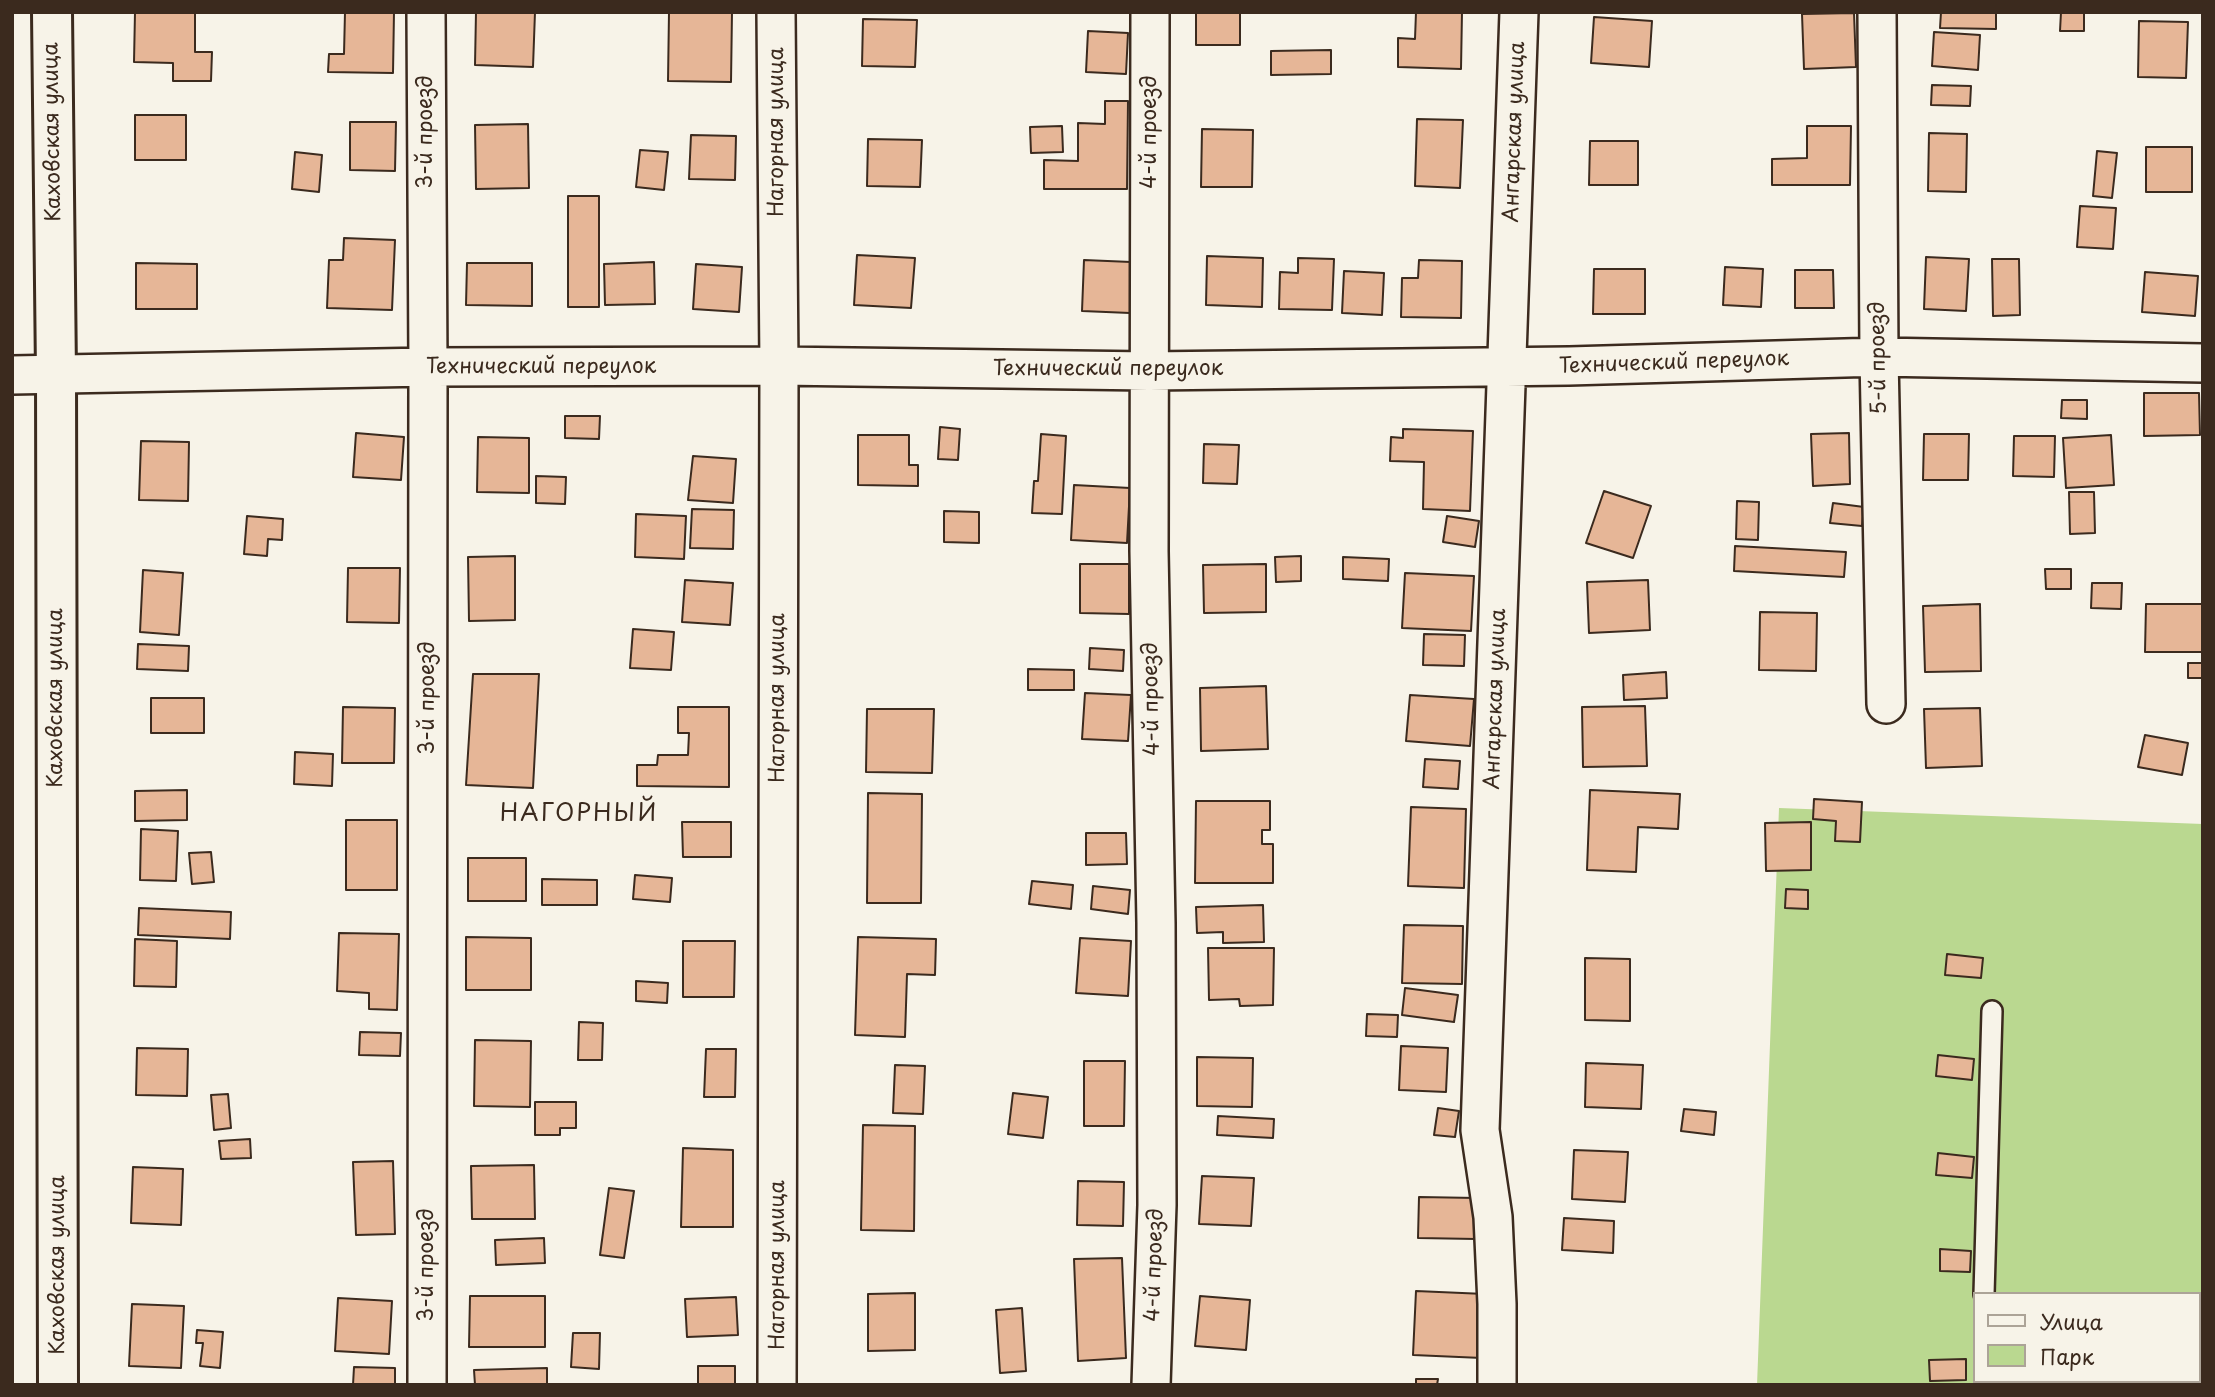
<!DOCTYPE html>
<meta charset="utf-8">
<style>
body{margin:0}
#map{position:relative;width:2215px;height:1397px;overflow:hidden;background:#f7f3e8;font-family:"Playpen Sans",sans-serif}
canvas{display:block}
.frame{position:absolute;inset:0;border:14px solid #3b2a1e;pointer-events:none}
.legend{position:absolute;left:1973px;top:1292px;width:228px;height:91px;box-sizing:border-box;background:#f7f3e8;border:2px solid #aca397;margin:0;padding:9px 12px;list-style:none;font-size:21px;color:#3b2a1e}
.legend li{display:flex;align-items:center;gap:14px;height:35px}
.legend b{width:35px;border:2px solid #aca397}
</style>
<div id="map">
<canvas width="2215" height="1397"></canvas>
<div class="frame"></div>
<ul class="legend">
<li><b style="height:9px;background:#f7f3e8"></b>Улица</li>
<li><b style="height:19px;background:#bad890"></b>Парк</li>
</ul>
</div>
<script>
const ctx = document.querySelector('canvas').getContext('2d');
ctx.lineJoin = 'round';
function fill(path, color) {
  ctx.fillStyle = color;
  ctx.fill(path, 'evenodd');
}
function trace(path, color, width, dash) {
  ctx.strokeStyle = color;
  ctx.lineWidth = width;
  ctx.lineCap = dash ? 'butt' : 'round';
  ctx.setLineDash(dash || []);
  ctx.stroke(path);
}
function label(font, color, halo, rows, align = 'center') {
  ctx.font = font + ' "Playpen Sans",sans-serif';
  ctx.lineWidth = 5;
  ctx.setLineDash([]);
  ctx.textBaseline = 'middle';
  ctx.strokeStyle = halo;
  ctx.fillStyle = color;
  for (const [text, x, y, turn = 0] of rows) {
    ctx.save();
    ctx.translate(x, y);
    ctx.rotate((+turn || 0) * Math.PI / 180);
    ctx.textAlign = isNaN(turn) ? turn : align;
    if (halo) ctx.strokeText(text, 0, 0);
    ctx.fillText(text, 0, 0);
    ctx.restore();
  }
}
const green = new Path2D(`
 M1779 808 2203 824V1385H1757ZM1975 1294H2199V1381H1975Z`);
const building = new Path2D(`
 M135 12H195V52H212L211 81H173V63L134 62Z
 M345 12H394L393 73 328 72 329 54H344Z
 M476 12H535L533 67 475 65Z
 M669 12H732L731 82 668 81Z
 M1196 12H1240V45H1196Z
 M1416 12H1462L1461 69 1398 67V38L1415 39Z
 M1941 12H1996V29L1940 28Z
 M2061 12H2084V31H2060Z
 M1854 13 1856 67 1804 69 1802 14Z
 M1594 17 1652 21 1649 67 1591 63Z
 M863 19 917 20 915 67 862 66Z
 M2139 21 2188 22 2186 78 2138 77Z
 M1088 31 1128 33 1126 74 1086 72Z
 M1934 32 1980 35 1978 70 1932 66Z
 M1331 50V74L1271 75V51Z
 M1932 85 1971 86 1970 106 1931 105Z
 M1105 101H1128L1127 189H1044V160L1078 161V123L1105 124Z
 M135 115H186V160H135Z
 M1417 119 1463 120 1460 188 1415 186Z
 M350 122H396L395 171 350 170Z
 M528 124 529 188 476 189 475 125Z
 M1062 126 1063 152 1031 153 1030 127Z
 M1807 126H1851L1850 185H1772V159L1807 158Z
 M1202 129 1253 130 1252 187H1201Z
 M1929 133 1967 134 1966 192 1928 191Z
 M691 135 736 136 735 180 689 179Z
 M868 139 922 140 920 187 867 186Z
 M1590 141H1638V185H1589Z
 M2146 147H2192V192H2146Z
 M640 150 668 152 664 190 636 187Z
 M2097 151 2117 153 2112 198 2093 196Z
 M295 152 322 155 319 192 292 189Z
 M568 196H599V307H568Z
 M2080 206 2116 208 2113 249 2077 247Z
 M344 238 395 240 392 310 327 308 329 260H343Z
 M857 255 915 258 911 308 854 305Z
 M1207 256 1263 258 1262 307 1206 305Z
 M1926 257 1969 259 1966 311 1924 309Z
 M1298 258 1334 259 1332 310 1279 309 1280 272 1298 273Z
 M1992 259H2019L2020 315 1993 316Z
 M1084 260 1131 262 1130 313 1082 311Z
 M1419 260 1462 261 1461 318 1401 317 1402 278H1418Z
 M654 262 655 304 605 305 604 264Z
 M136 263 197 264V309H136Z
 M467 263H532V306L466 305Z
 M696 264 742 267 739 312 693 309Z
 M1725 267 1763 269 1761 307 1723 305Z
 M1594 269H1645V314H1593Z
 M1795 270H1833L1834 308H1795Z
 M1344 271 1384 273 1382 315 1342 313Z
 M2145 272 2198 276 2195 316 2142 312Z
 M2144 393H2199L2200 435 2144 436Z
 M2062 400H2087V419L2061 418Z
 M565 416H600L599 439 565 438Z
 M940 427 960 429 958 460 938 459Z
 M1403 429 1473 431 1470 511 1423 509 1424 462 1390 461 1391 437 1403 438Z
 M356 433 404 437 401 480 353 477Z
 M1849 433 1850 484 1813 486 1811 434Z
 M1041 434 1066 436 1062 514 1032 513 1034 481H1038Z
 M1924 434H1969L1968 480H1923Z
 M858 435H909V465H918V486L858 485Z
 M2111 435 2114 485 2066 488 2063 438Z
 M2014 436H2055L2054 477 2013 476Z
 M478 437 529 438V493L477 492Z
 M141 441 189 442 188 501 139 500Z
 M1204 444 1239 445 1237 484 1203 483Z
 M693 456 736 459 733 503 688 500Z
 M536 476 566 477 565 504 536 503Z
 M1074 485 1130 488 1127 543 1071 540Z
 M1604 491 1651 506 1633 558 1586 543Z
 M2069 492H2094L2095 533 2070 534Z
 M1737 501 1759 502 1758 540 1736 539Z
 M1833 503 1864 507 1862 526 1830 523Z
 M692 509 734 510 733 549 690 548Z
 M944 511 979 512V543L944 542Z
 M636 514 686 516 684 559 635 557Z
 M247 516 283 519 282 540 268 539 267 556 244 554Z
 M1447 516 1479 521 1475 547 1443 542Z
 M1735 546 1846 552 1844 577 1734 571Z
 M515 556V620L469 621 468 557Z
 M1301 556V581L1276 582 1275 557Z
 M1343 557 1389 559 1388 581 1343 579Z
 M1080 564H1129V614L1080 613Z
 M1266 564V612L1204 613 1203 565Z
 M348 568H400L399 623 347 622Z
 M2045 569H2071V589H2046Z
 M143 570 183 573 179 635 140 632Z
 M1405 573 1474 576 1471 631 1402 628Z
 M685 580 733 583 730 625 682 622Z
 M1648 580 1650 630 1589 633 1587 582Z
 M2092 583H2122L2121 609 2091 608Z
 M1980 604 1981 671 1925 672 1923 606Z
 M2146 604H2203V652H2145Z
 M1760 612 1817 613 1816 671 1759 670Z
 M633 629 674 632 671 670 630 668Z
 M1424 634 1465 635 1464 666 1423 665Z
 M138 644 189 646 188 671 137 669Z
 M1090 648 1124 650 1123 671 1089 669Z
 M2188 663H2203V678H2188Z
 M1028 669 1074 670V690H1028Z
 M1666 672 1667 698 1624 700 1623 675Z
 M473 674H539L533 788 466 785Z
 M1266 686 1268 749 1201 751 1200 688Z
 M1085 693 1131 695 1128 741 1082 739Z
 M1410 695 1474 699 1470 746 1406 741Z
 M151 698H204V733H151Z
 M1645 706 1647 766 1583 767 1582 707Z
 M343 707 395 708 394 763H342Z
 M678 707H729V787L637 786V765H657L658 755H688L689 733H678Z
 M1980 708 1982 766 1926 768 1924 709Z
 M867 709H934L932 773 866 772Z
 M2145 735 2188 743 2182 775 2138 767Z
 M295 752 333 754 332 786 294 784Z
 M1425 759 1460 761 1458 789 1423 787Z
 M187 790V820L135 821V791Z
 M1590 790 1680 794 1678 829 1638 827 1636 872 1587 870Z
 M868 793 922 794 921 903H867Z
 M1814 799 1862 802 1860 842 1835 841 1836 821 1813 819Z
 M1196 801H1270V830H1262V844H1273V883H1195Z
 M1411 807 1466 809 1464 888 1408 886Z
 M346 820H397V890H346Z
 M682 822H731V857H683Z
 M1811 822V870L1766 871 1765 823Z
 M141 829 178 831 176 881 140 880Z
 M1086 833H1126L1127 864 1086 865Z
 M211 852 214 882 192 884 189 853Z
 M468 858H526V901H468Z
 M635 875 672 878 670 902 633 899Z
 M542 879 597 880V905H542Z
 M1032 881 1073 885 1071 909 1029 904Z
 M1093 886 1130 890 1128 914 1091 909Z
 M1786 889 1808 890V909L1785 908Z
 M1263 905 1264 942 1223 943V932L1197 933 1196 907Z
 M139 908 231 912 230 939 138 935Z
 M1404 925 1463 926 1462 984 1402 983Z
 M339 933 399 934 397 1010 369 1009V993L337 991Z
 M466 937 531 938V990H466Z
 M858 937 936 939 935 975 907 974 905 1037 855 1035Z
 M1080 938 1131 941 1128 996 1076 993Z
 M135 939 177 941 176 987 134 986Z
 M683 941H735L734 997H683Z
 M1208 948H1274L1273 1005 1240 1006 1239 999 1209 1000Z
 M1947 954 1983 958 1981 978 1945 975Z
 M1585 958 1630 959V1021L1585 1020Z
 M636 981 668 983 667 1003 636 1001Z
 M1405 988 1458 995 1454 1022 1402 1015Z
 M1367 1014 1398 1015 1397 1037 1366 1036Z
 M579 1022 603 1023 602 1060H578Z
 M360 1032 401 1033 400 1056 359 1055Z
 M475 1040 531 1041 530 1107 474 1106Z
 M1401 1046 1448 1048 1446 1092 1399 1090Z
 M137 1048 188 1049 187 1096 136 1095Z
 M706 1049H736L735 1097H704Z
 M1938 1055 1974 1059 1972 1080 1936 1076Z
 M1197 1057 1253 1058 1252 1107 1197 1106Z
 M1084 1061H1125L1124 1126H1084Z
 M1586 1063 1643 1065 1641 1109 1585 1107Z
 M895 1065 925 1066 923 1114 893 1113Z
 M1013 1093 1048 1097 1043 1138 1008 1134Z
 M228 1094 231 1128 214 1130 211 1095Z
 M535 1102H576V1128H560V1135H535Z
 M1438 1108 1459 1111 1455 1137 1434 1135Z
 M1684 1109 1716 1112 1714 1135 1681 1131Z
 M1218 1116 1274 1119 1273 1138 1217 1135Z
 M863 1125 915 1126 914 1231 861 1230Z
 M250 1139 251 1158 221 1159 219 1141Z
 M683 1148 733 1150V1227H681Z
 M1574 1150 1628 1152 1625 1202 1572 1199Z
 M1938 1153 1974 1157 1972 1178 1936 1175Z
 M393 1161 395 1234 356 1235 353 1162Z
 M534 1165 535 1219H472L471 1166Z
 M133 1167 183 1169 181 1225 131 1223Z
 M1202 1176 1254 1178 1251 1226 1199 1224Z
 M1078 1181 1124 1182 1123 1226 1077 1225Z
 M609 1188 634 1191 624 1258 600 1255Z
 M1419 1197 1477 1198 1476 1239 1418 1238Z
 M1564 1218 1614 1221 1613 1253 1562 1250Z
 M544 1238 545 1263 496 1265 495 1240Z
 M1940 1249 1971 1251 1970 1272 1940 1271Z
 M1122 1258 1126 1358 1078 1361 1074 1259Z
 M1416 1291 1485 1294 1482 1358 1413 1355Z
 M915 1293V1350L868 1351V1294Z
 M470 1296H545V1347H469Z
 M1200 1296 1250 1300 1246 1350 1195 1346Z
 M736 1297 738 1335 687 1337 685 1299Z
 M338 1298 392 1301 389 1354 335 1351Z
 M132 1304 184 1306 181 1368 129 1366Z
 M1022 1308 1026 1371 1000 1373 996 1310Z
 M197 1330 223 1332 220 1368 200 1366 203 1343H196Z
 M573 1333H600L599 1369 571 1367Z
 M1966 1359V1380L1930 1381 1929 1360Z
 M698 1366H735V1385H698Z
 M354 1367 395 1368V1385H353Z
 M547 1368V1385H475L474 1370Z
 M1416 1379H1438L1437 1385H1416Z`);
const lane = new Path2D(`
 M1984 1294 1992 1011
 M1985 1381V1385`);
const street = new Path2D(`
 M426 12 428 367 427 1385
 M776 12 779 366 777 1385
 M1150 12 1149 551 1156 923 1157 1205 1151 1385
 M1877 12 1879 357 1886 704
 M12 375 428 367 779 366 1149 371 1569 366 1879 357 2203 363
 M1497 1385V1304L1493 1217 1480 1130 1519 12`);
const secondary = new Path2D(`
 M52 12 56 374 58 1385`);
const streetNames = [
 ["Каховская улица",53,132,-91],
 ["3-й проезд",426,132,-90],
 ["Нагорная улица",777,132,-90],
 ["4-й проезд",1150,132,-90],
 ["Ангарская улица",1515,132,-88],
 ["5-й проезд",1879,358,-91],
 ["Технический переулок",1674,363,-2],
 ["Технический переулок",541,367],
 ["Технический переулок",1108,369],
 ["Каховская улица",56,698,-90],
 ["3-й проезд",428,698,-90],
 ["Нагорная улица",778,698,-90],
 ["4-й проезд",1152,699,-91],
 ["Ангарская улица",1496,699,-88],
 ["Каховская улица",58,1265,-90],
 ["3-й проезд",427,1265,-90],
 ["Нагорная улица",778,1265,-90],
 ["4-й проезд",1155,1265,-88]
];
const quarterNames = [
 ["НАГОРНЫЙ",579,814]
];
fill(green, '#bad890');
fill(building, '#e6b697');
trace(building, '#3b2a1e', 2);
trace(lane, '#3b2a1e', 24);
trace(street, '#3b2a1e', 42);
trace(secondary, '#3b2a1e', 44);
trace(lane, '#f7f3e8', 19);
trace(street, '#f7f3e8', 37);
trace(secondary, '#f7f3e8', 38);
label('21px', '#3b2a1e', '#f7f3e8', streetNames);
ctx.letterSpacing = '2px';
label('24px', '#3b2a1e', '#f7f3e8', quarterNames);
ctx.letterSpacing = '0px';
</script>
